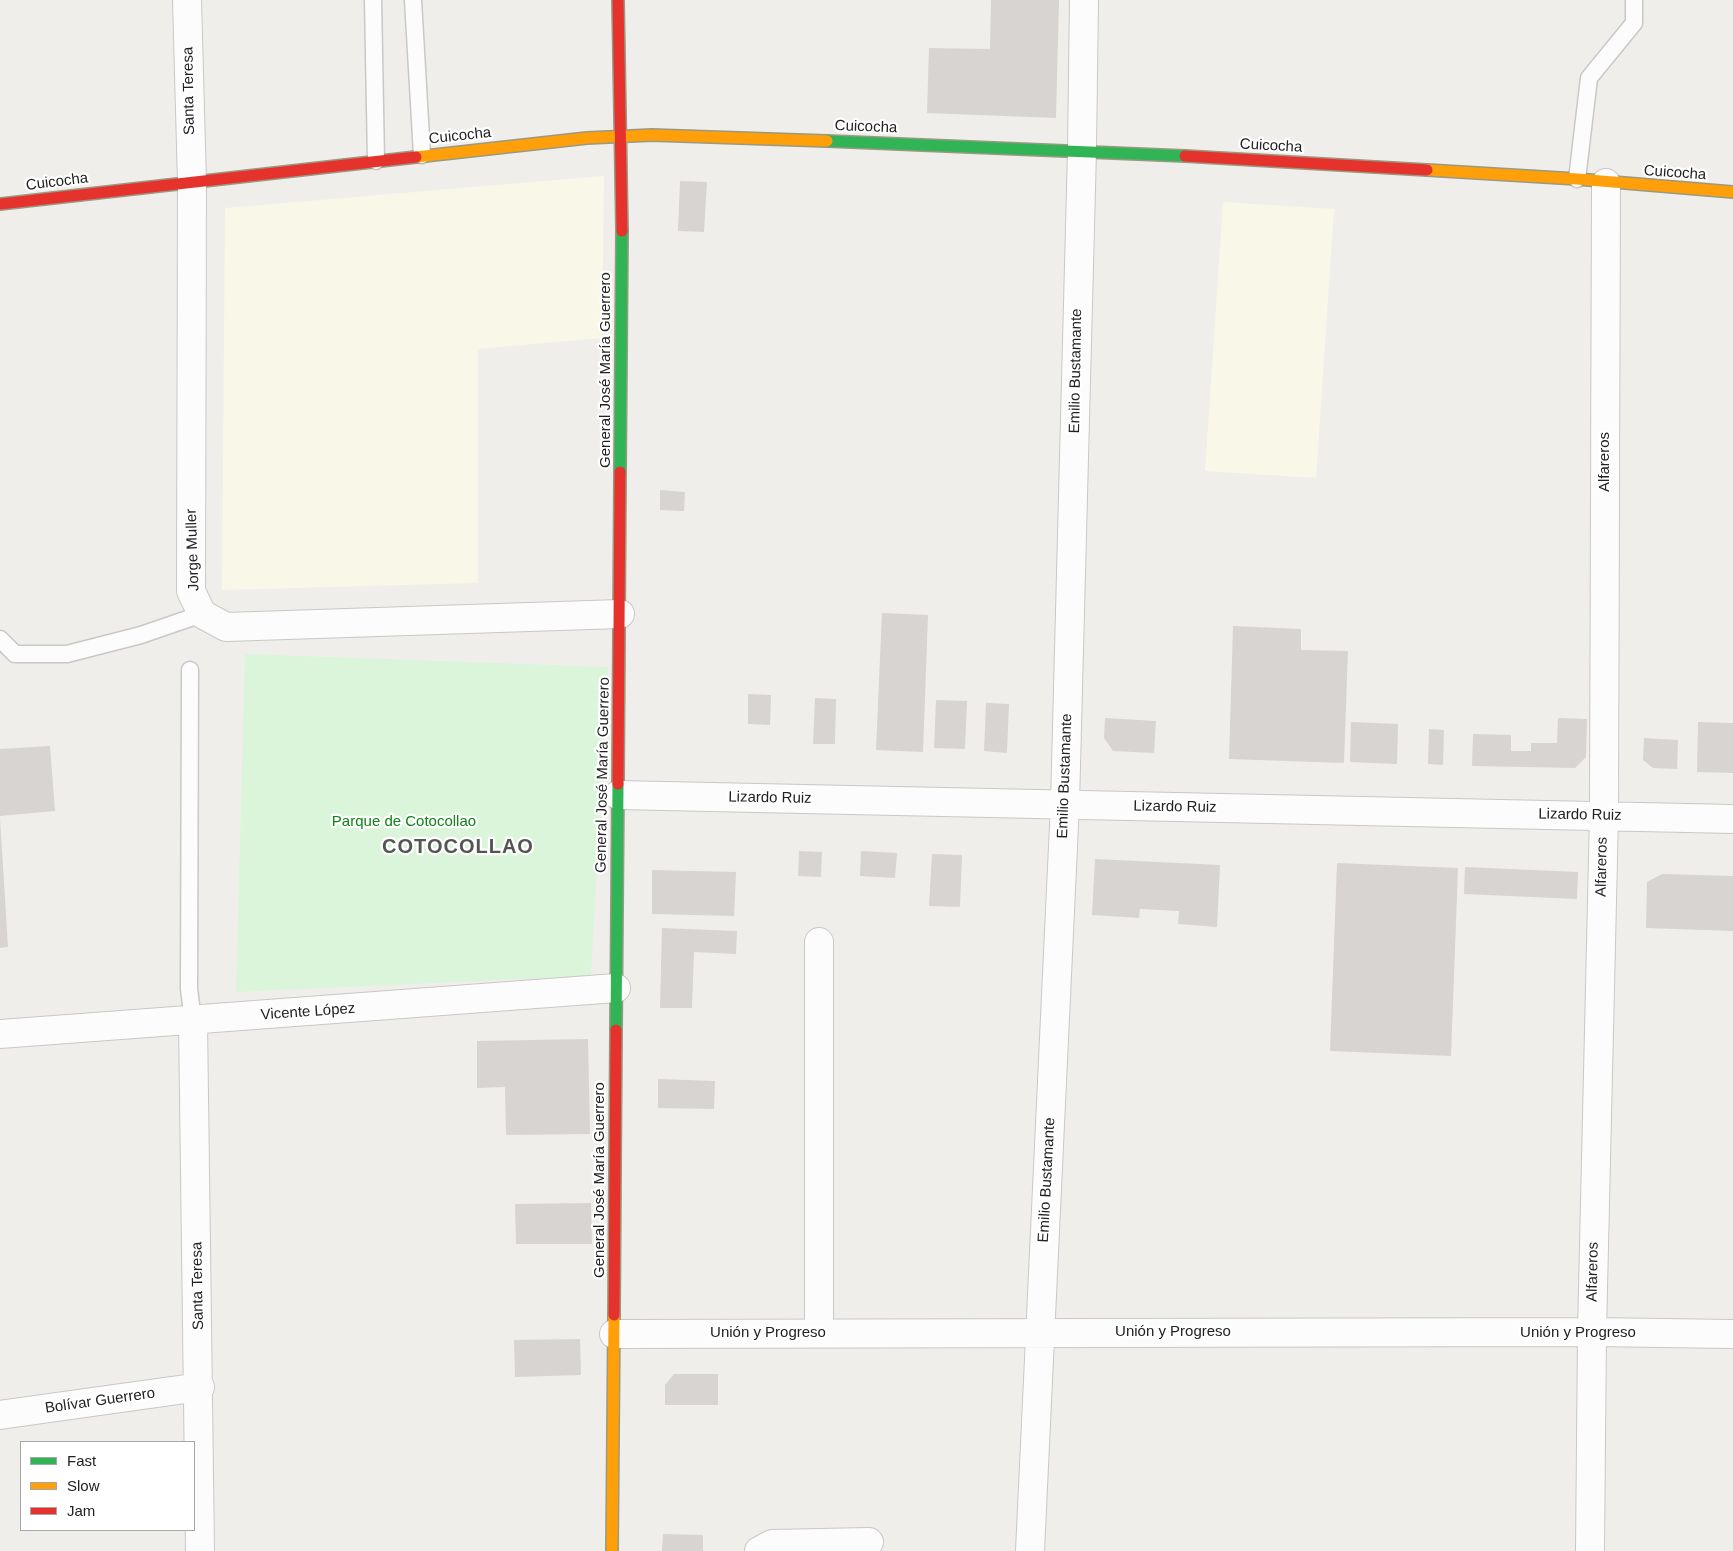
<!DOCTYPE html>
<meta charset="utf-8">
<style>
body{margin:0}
#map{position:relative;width:1733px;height:1551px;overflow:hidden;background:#f0eeeb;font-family:Arial,sans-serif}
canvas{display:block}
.legend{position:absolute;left:20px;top:1441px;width:175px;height:90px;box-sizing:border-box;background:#fff;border:1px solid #a7a7a7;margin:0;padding:6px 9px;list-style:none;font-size:15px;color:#222}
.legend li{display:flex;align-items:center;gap:10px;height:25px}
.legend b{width:25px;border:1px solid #a7a7a7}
</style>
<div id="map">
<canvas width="1733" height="1551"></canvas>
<ul class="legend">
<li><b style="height:6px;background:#30b455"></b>Fast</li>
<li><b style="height:6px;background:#ff9f0a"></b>Slow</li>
<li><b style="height:6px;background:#e5322d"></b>Jam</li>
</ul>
</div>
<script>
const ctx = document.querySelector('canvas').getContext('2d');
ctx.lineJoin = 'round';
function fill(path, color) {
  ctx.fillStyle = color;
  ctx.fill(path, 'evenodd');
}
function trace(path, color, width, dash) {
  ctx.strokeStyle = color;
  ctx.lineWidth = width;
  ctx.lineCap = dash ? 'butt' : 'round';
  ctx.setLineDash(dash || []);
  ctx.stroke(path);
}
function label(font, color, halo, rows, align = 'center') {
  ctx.font = font + ' Arial,sans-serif';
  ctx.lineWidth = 4.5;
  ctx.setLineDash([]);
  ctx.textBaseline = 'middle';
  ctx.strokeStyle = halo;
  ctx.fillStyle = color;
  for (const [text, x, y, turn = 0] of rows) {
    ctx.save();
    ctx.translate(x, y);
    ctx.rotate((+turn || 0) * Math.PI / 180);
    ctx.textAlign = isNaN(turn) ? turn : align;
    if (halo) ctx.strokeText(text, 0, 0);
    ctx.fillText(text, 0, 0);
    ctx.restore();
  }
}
const education = new Path2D(`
 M604 176 602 338 478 349V583L222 590 225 208Z
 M1223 202 1334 209 1316 478 1205 471Z`);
const park = new Path2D(`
 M245 654 608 667 591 976 236 992Z`);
const building = new Path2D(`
 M991 0H1059L1056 118 927 113 929 48 990 49Z
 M680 181 707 182 704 232 678 231Z
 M660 490 685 492 684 511 660 510Z
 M882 613 928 615 923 752 876 750Z
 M1233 626 1301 629V650L1348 651 1344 763 1229 759Z
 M748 694 771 695 770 725 748 724Z
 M815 698 836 699 835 744H813Z
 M936 700 967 701 965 749 934 748Z
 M986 703 1009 704 1007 753 984 751Z
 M1105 718 1156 721 1154 753 1113 751 1104 738Z
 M1558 718 1587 719 1586 757 1575 768 1472 766 1473 734 1511 735V751H1531V743H1557Z
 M1351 722 1398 724 1397 764 1350 762Z
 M1698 722 1733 723V773L1697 772Z
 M1429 729 1444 730 1443 765 1428 764Z
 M1644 738 1678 740 1677 769 1653 768 1643 760Z
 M50 746 55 811 0 816V749Z
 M0 818 8 947 0 948Z
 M799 851 822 852 821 877 798 876Z
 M861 851 897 853 895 878 860 876Z
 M932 854 962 855 960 907 929 906Z
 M1095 859 1220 865 1217 927 1178 924 1179 911 1140 909 1139 918 1092 915Z
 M1337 863 1458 868 1451 1056 1330 1051Z
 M1465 867 1578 872 1577 899 1464 894Z
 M652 870 736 872 734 916 652 914Z
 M1662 874 1733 876V931L1646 928 1647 882Z
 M662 928 737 931 736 954 694 952 692 1008H660Z
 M588 1039 590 1134 506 1135 505 1087 477 1088V1041Z
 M658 1079 715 1081 714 1109 658 1108Z
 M591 1203 592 1244H516L515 1204Z
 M580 1339 581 1375 515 1377 514 1340Z
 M674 1374H718V1405H665V1385Z
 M663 1534 703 1535V1551H662Z`);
const lane = new Path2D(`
 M373 0 376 161
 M413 0 422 155
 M1577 179 1589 78 1634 23V0
 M0 639 15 654H67L141 635 202 614
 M190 670 189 989 193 1020`);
const street = new Path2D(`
 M187 0 192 183 191 591 202 614 226 627 620 614
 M618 795 1733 819
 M819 942V1332
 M193 1020 200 1551
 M0 1034 616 988
 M614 1334 1592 1332 1733 1334
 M0 1415 200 1387
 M759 1551 772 1544 869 1542
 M1030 1551 1065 804 1082 150 1084 0
 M1590 1551 1592 1332 1604 815 1606 183`);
const fast = new Path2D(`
 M827 141 1185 156
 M620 472 622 231
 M616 1030 618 784`);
const slow = new Path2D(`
 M416 157 587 138 652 135 827 141
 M1427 170 1577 179 1733 192
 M612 1551 614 1315`);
const jam = new Path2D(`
 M618 0 622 231
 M1185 156 1427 170
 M0 204 416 157
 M618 784 620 472
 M614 1315 616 1030`);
const streetNames = [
 ["Santa Teresa",189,91,-91],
 ["Cuicocha",866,127,2],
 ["Cuicocha",460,136,-6],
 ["Cuicocha",1271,146,3],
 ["Cuicocha",1675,173,4],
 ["Cuicocha",57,182,-7],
 ["General José María Guerrero",606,370,-90],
 ["Emilio Bustamante",1076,371,-89],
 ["Alfareros",1605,462,-90],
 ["Jorge Muller",193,550,-92],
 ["General José María Guerrero",603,775,-89],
 ["Emilio Bustamante",1065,776,-88],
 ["Lizardo Ruiz",770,798,1],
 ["Lizardo Ruiz",1175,807,1],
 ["Lizardo Ruiz",1580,815,1],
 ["Alfareros",1602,867,-89],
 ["Vicente López",308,1012,-4],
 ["General José María Guerrero",600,1180,-90],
 ["Emilio Bustamante",1047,1180,-87],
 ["Alfareros",1593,1272,-89],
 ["Santa Teresa",198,1286,-91],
 ["Unión y Progreso",1173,1332],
 ["Unión y Progreso",768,1333],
 ["Unión y Progreso",1578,1333],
 ["Bolívar Guerrero",100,1401,-8]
];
const parkNames = [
 ["Parque de Cotocollao",404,822]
];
const districtNames = [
 ["COTOCOLLAO",458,847]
];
fill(education, '#f8f7e8');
fill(park, '#daf5da');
fill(building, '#d7d4d2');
trace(lane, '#c9c8c7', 19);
trace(street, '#c9c8c7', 30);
trace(fast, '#999a82', 14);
trace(slow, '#999a82', 14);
trace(jam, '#999a82', 14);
trace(lane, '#fdfcfc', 16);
trace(street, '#fdfcfc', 28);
trace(fast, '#30b455', 11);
trace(slow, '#ff9f0a', 11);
trace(jam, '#e5322d', 11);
label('15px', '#222', '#fff', streetNames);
label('15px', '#0c8416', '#fff', parkNames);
ctx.letterSpacing = '1px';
label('bold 20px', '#555', '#fff', districtNames);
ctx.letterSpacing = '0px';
</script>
